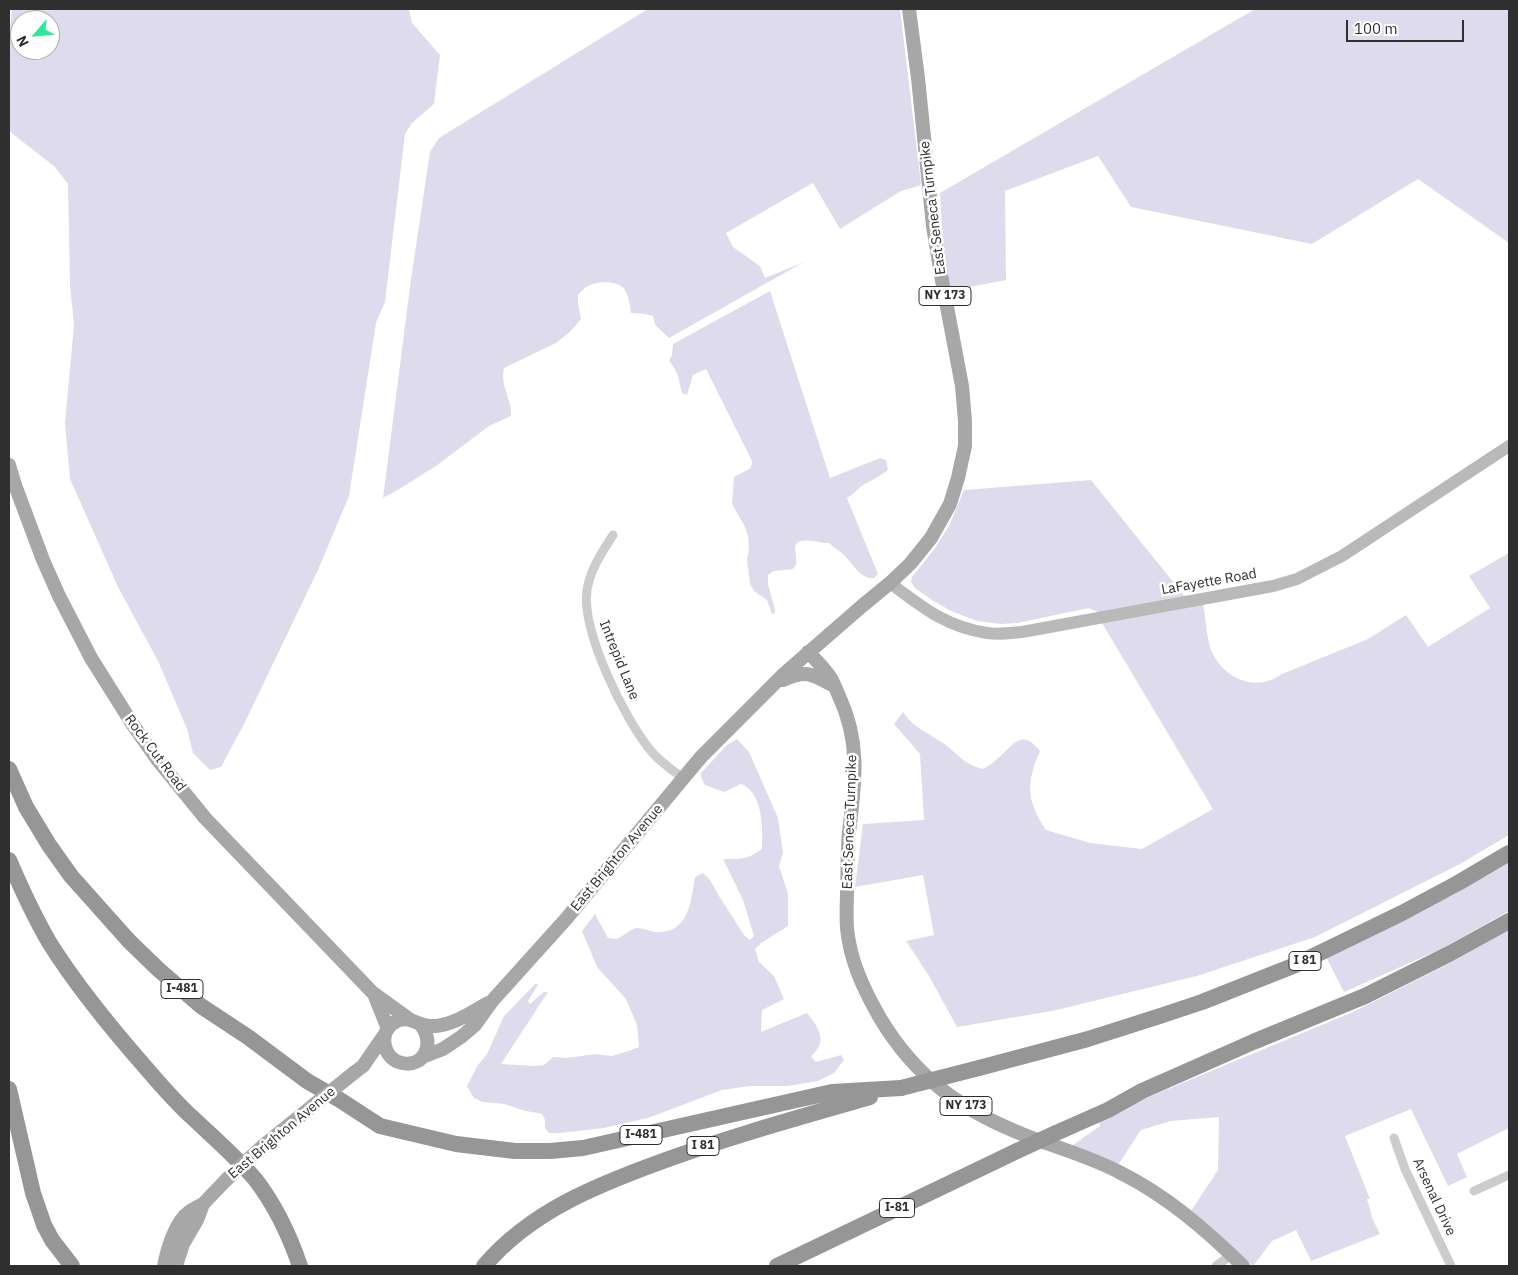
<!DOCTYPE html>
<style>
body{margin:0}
#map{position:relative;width:1518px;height:1275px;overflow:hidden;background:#fff;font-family:"IBM Plex Sans",sans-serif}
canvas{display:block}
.frame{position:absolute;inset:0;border:10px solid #2f2f2f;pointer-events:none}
.north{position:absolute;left:10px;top:10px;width:50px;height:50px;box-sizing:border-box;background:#fff;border:1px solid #acacac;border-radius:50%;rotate:243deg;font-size:14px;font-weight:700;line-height:20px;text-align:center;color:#2f2f2f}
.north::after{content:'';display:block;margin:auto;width:18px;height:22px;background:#31e69d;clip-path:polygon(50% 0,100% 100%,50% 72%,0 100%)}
.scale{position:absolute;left:1346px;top:20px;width:118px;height:22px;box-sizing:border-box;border:2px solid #2f2f2f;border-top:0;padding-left:6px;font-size:15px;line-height:18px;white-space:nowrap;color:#2f2f2f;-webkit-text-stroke:4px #fff;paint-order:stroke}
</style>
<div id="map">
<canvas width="1518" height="1275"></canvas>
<div class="frame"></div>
<div class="north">N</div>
<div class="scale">100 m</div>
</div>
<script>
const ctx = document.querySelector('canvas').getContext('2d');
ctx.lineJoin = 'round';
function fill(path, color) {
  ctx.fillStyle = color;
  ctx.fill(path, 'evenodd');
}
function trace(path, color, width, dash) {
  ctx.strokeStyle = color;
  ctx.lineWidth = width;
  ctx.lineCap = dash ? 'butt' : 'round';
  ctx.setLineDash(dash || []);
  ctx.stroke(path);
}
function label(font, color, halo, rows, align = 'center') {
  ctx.font = font + ' "IBM Plex Sans",sans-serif';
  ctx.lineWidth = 5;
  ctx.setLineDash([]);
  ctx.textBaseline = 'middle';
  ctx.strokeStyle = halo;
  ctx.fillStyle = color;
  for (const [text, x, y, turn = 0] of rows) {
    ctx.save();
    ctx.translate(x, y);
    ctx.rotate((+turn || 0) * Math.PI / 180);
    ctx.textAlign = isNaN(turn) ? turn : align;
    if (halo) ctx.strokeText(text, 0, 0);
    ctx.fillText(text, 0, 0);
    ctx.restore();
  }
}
const green = new Path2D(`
 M12 9H409L412 23 440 55 434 104 412 123 405 134 385 302 376 323 349 496 318 570 245 722 221 767 210 770 193 753 187 729 158 661 118 587 70 479 65 423 74 325 70 285 68 184 55 167 9 131V36ZM20 20H50V50H20Z
 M648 9H900L921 184 919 186 901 191 840 229 813 183 726 233 733 247 760 266 765 278 804 262 669 338 655 325 653 316 645 314 631 313C630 306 629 297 625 290 619 280 596 281 588 286 584 288 581 292 578 295V303L581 319 570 332 556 343 504 368C500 387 512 398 511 416L489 426 436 466 396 491 383 498 411 279 430 152 439 138Z
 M1255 9H1509V243L1418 179 1312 244 1131 207 1098 156 1005 191 1006 280 948 291 944 262 940 193Z
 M770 291 830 478 880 458 886 460 888 470C880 476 872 480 863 485 857 489 854 494 847 498L878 574 874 578C860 580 852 562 842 553 838 550 833 547 829 543 821 544 796 534 795 548 795 553 797 559 796 565L793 569 774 571 768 575V584L775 610V613L772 614 767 600 754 591 750 584 747 560 749 548 748 536 745 527 732 504 734 477 751 468 752 461 706 369 693 375 687 395 682 393C678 378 680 374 669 361L672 355 673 344Z
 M1091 480 1186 598 1100 613 1089 608 1017 623 1001 624 977 621 951 611 932 600 915 588 911 582 912 577 935 548 949 526 964 490Z
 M1509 553V835L1460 864 1315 937 1197 976 1052 1011 957 1027 929 976 906 941 934 935 923 875 855 887 863 824 924 820 920 754 894 724 903 712C915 729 927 732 943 743 960 755 961 763 983 769 987 766 992 764 996 760 1013 746 1021 727 1040 751 1026 783 1026 800 1046 830L1090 843 1142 849 1213 809 1102 623 1203 604C1206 618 1206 633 1210 647 1218 671 1243 688 1268 681 1273 680 1278 676 1282 674L1368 639 1406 615 1428 647 1490 608 1469 576Z
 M737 739 749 752 778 818 783 853 779 866 788 894V926L761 943 755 949 759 962 774 976 784 999 762 1010 761 1032 807 1013C813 1019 823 1034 820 1043 819 1048 814 1053 811 1057L816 1062 841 1055 844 1060 834 1073 818 1081 788 1086H750L722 1090 648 1118 604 1128 560 1133H549L545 1128V1120L542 1114 526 1111 504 1104 483 1102 474 1098 467 1086 478 1065 487 1054 504 1016 536 983 538 985 528 1001 530 1004 544 992H548L501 1064 535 1066 544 1065 553 1057 567 1058 595 1054 612 1056 629 1051 639 1047 637 1025 626 999 597 967 582 931 595 914 608 938 616 939C622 937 627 932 633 929 640 926 647 931 655 932 688 935 691 902 695 877L703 873 710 880 719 896 744 935 750 940 754 936 743 900 723 859C741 859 747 860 762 849 763 829 763 792 741 784L724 792 705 785 701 777V773L727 745Z
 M1509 862V911L1441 949 1344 992 1325 955 1453 895Z
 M1509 929V1128L1457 1154 1467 1177 1448 1186 1411 1109 1345 1136 1370 1199H1367L1373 1220 1380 1234 1311 1261 1296 1230 1272 1241 1253 1266 1191 1211 1218 1170 1219 1117 1171 1121 1141 1130 1118 1165 1070 1147 1100 1126 1098 1118 1353 1012 1450 963Z`);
const street = new Path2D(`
 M613 535C602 552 590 570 587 590 581 631 625 720 651 751 660 762 672 770 683 778
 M1394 1138 1405 1169 1451 1266
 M1474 1191 1509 1175
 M1216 1266 1231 1255`);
const secondary = new Path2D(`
 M890 583C922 607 946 627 987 633 998 635 1011 633 1022 632L1273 586 1297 579 1342 556 1509 446`);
const primary = new Path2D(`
 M9 465 15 485 43 560 59 596 91 658 133 725 157 759 205 818 373 993 409 1019
 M808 652C816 660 824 668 830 677 834 683 836 690 839 696 861 743 855 783 849 832 847 851 848 871 847 890 847 903 846 916 847 928 850 961 864 990 880 1018 916 1078 962 1111 1027 1136 1058 1148 1091 1157 1121 1173 1167 1196 1206 1230 1243 1266
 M783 680C806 670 811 673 832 685
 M374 994 388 1029
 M421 1025C435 1042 425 1068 402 1063 382 1059 378 1031 395 1022 405 1016 412 1021 421 1024 425 1026 432 1026 436 1026 455 1024 472 1012 488 1003
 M422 1057 443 1049 461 1037 475 1025 493 1000 566 919 701 757 785 673 862 606 890 583 910 564 931 538 950 504 958 478 965 446V421L962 386 941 275 933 226 918 78 909 9
 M355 1072 363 1066 385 1034
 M263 1146 315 1104
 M164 1266C167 1250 175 1222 189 1212 193 1209 198 1207 203 1204
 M176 1266 183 1244 197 1220 203 1204 227 1179`);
const highway = new Path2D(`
 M9 769 26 807 49 845 71 876 129 941 159 970 201 1006 248 1037 307 1081 340 1100 380 1126 456 1144 515 1151H550L583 1148 832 1092 901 1088
 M9 860C21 888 34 916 49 942 77 987 111 1028 146 1068 161 1085 176 1103 193 1118 214 1138 236 1157 255 1179 276 1206 289 1234 300 1266
 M979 1068 1088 1039 1160 1016 1202 1002 1293 966 1402 913 1458 883 1509 853
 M9 1089 33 1193 44 1225 52 1240 72 1266
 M1056 1133 1108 1110 1142 1091 1253 1042 1365 996 1449 954 1509 921
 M484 1266C531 1211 597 1185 663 1161 731 1136 801 1117 870 1097
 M777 1266 1017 1151`);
const primaryBridge = new Path2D(`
 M315 1104 355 1072
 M227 1179 263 1146`);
const highwayBridge = new Path2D(`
 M901 1088 979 1068
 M1017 1151 1056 1133`);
const shields = [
 [945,296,52],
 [1305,961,32],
 [182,989,42],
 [966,1106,52],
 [641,1135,42],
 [703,1146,32],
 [897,1208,35]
];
const shieldNames = [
 ["NY 173",945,296],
 ["I 81",1305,961],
 ["I-481",182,989],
 ["NY 173",966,1106],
 ["I-481",641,1135],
 ["I 81",703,1146],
 ["I-81",897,1208]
];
const streetNames = [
 ["East Seneca Turnpike",933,208,-97],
 ["LaFayette Road",1209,582,-10],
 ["Intrepid Lane",619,660,68],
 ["Rock Cut Road",155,753,53],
 ["East Seneca Turnpike",850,822,-88],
 ["East Brighton Avenue",617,858,-50],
 ["East Brighton Avenue",282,1133,-40],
 ["Arsenal Drive",1434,1197,65]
];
fill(green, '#dedcec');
trace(street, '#ccc', 9);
trace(secondary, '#b9b9b9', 12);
trace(primary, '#a7a7a7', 14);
trace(highway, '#969696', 16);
trace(primaryBridge, '#a7a7a7', 14);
trace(highwayBridge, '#969696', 16);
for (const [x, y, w] of shields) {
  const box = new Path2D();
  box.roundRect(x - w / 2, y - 9.5, w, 19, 4);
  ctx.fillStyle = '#fff';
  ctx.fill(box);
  trace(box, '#2f2f2f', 1);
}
label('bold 12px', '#2f2f2f', null, shieldNames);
label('14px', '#2f2f2f', '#fff', streetNames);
</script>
